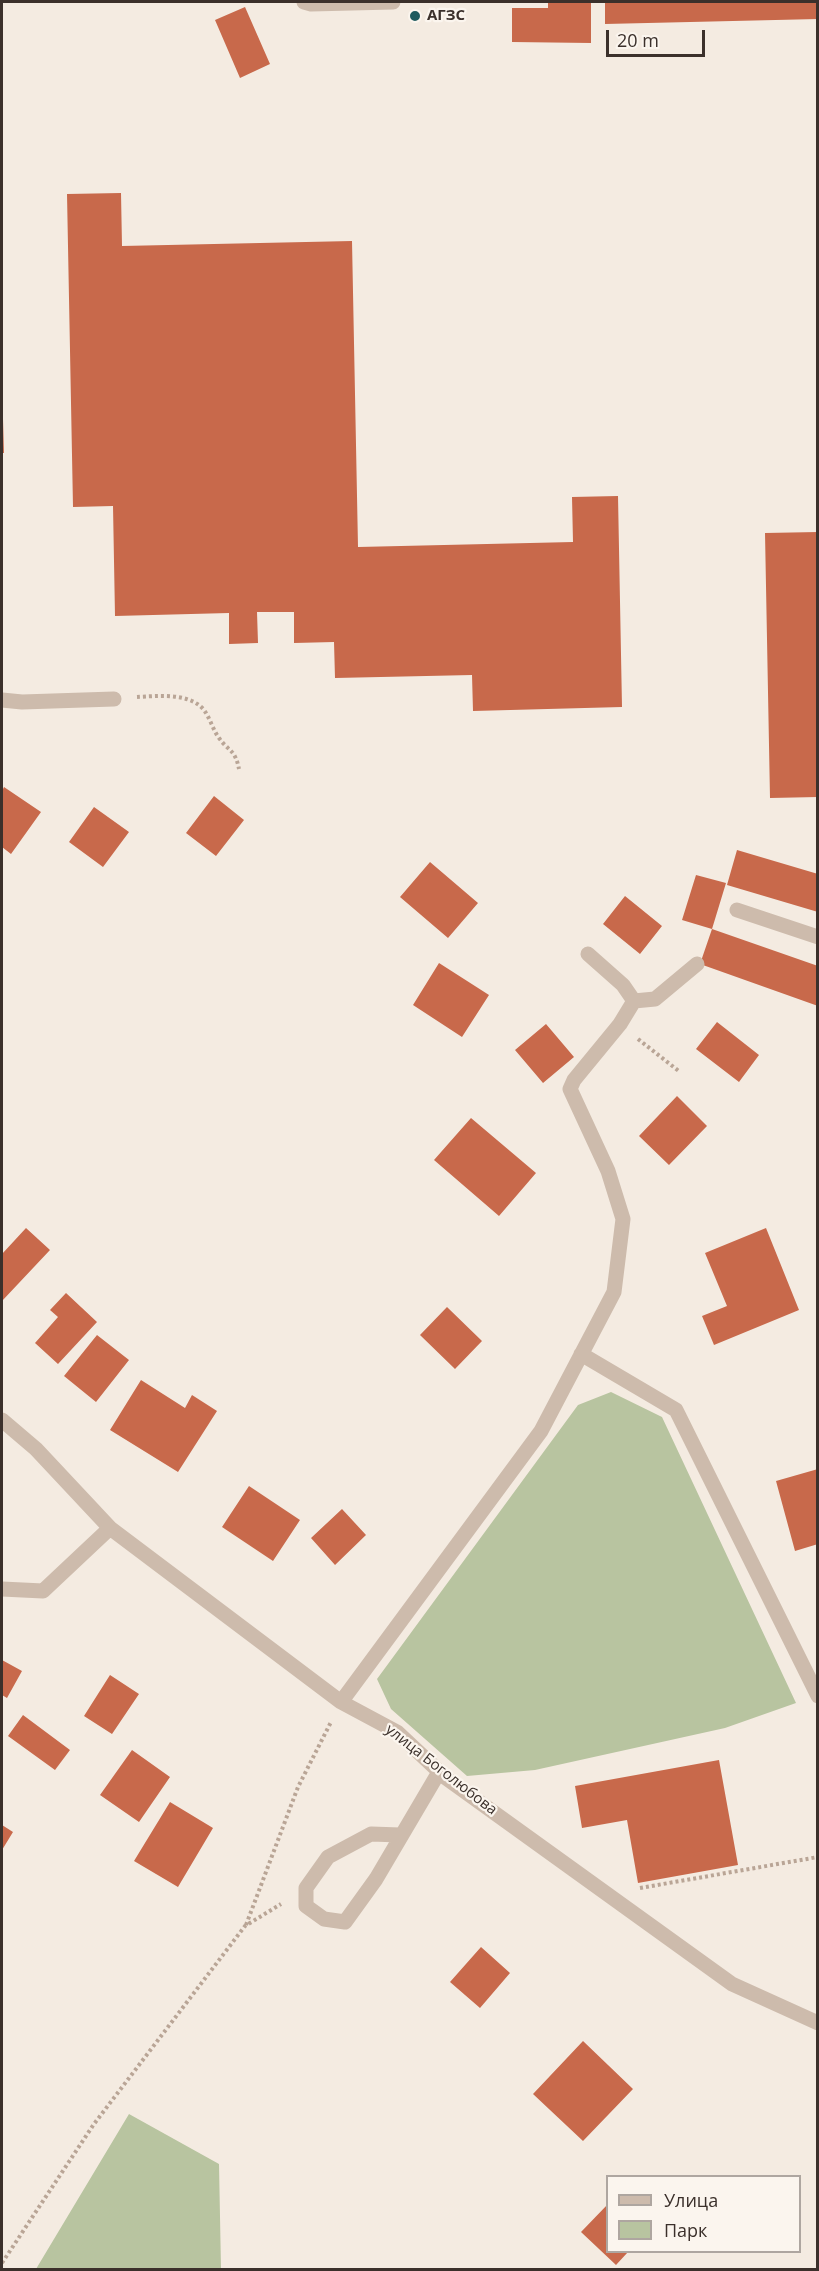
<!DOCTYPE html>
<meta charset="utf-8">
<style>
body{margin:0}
#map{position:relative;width:819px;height:2271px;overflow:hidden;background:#f4ebe1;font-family:"Open Sans",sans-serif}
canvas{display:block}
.frame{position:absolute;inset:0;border:3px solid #3b302b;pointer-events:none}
.legend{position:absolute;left:606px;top:2175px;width:195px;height:78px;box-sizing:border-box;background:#fbf5ee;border:2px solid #aea6a0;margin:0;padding:8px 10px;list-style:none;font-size:18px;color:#3b302b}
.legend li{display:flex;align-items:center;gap:12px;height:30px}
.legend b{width:30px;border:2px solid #aea6a0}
.scale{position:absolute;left:606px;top:30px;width:99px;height:27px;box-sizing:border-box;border:3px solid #3b302b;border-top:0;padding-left:8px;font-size:18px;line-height:21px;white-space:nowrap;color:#3b302b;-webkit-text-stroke:4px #fbf5ee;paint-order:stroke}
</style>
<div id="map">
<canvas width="819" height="2271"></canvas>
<div class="frame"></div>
<ul class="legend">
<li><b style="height:8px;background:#cdbbac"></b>Улица</li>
<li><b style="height:16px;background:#b8c4a0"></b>Парк</li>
</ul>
<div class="scale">20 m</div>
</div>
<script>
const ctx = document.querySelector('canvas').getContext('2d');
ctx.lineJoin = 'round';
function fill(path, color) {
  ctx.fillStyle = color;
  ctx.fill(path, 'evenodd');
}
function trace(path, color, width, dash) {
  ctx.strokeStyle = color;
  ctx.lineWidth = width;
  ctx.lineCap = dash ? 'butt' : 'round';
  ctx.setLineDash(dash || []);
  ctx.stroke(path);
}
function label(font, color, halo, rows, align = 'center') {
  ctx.font = font + ' "Open Sans",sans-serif';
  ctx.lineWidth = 4.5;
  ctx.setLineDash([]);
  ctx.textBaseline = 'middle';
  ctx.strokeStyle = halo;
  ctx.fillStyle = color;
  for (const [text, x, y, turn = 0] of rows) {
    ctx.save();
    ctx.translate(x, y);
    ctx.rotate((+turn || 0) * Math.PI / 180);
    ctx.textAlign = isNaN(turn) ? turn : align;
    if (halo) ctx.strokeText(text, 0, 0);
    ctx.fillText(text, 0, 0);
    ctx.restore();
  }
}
const green = new Path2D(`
 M611 1392 662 1417 796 1703 725 1728 535 1770 467 1776 391 1709 377 1679 578 1405Z
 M129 2114 219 2164 221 2269H36Z`);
const building = new Path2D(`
 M548 2H591V43L512 42V8H548Z
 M605 2H818V19L605 24Z
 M245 7 270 64 240 78 215 20Z
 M121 193 122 246 352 241 358 547 573 542 572 497 618 496 622 707 473 711 472 675 335 678 334 642 294 643V612H257L258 643 229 644V613L115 616 113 506 73 507 67 194Z
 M2 419H3L4 453H2Z
 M818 532V797L770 798 765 533Z
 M4 787 41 812 11 854 2 847V791Z
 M214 796 244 820 216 856 186 833Z
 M94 807 129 832 103 867 69 842Z
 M737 850 818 874V912L727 885Z
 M430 862 478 903 448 938 400 897Z
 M696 875 726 883 712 929 682 920Z
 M625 896 662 926 640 954 603 924Z
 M712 929 818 966V1006L700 964Z
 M439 963 489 995 462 1037 413 1005Z
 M717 1022 759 1055 739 1082 696 1049Z
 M546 1024 574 1057 543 1083 515 1050Z
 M677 1096 707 1126 669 1165 639 1136Z
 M471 1118 536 1173 499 1216 434 1160Z
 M26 1228 50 1250 2 1301V1254Z
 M766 1228 799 1310 714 1345 702 1316 727 1306 705 1253Z
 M66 1293 97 1322 58 1364 35 1343 58 1317 50 1310Z
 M447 1307 482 1341 455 1369 420 1335Z
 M97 1335 129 1360 96 1402 64 1376Z
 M141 1380 185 1408 192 1395 217 1411 178 1472 110 1430Z
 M818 1469V1544L795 1551 776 1481Z
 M249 1486 300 1520 273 1561 222 1527Z
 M342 1509 366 1535 335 1565 311 1538Z
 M2 1660 22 1671 7 1698 2 1695Z
 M110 1675 139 1694 112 1734 84 1716Z
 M23 1715 70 1750 55 1770 8 1736Z
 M132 1750 170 1777 139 1822 100 1795Z
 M719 1760 738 1865 638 1883 627 1820 582 1828 575 1786Z
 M170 1802 213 1828 178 1887 134 1861Z
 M2 1825 13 1832 2 1850Z
 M481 1947 510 1973 480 2008 450 1982Z
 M583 2041 633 2089 583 2141 533 2094Z
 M608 2204V2252H628L616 2265 581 2232Z`);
const path = new Path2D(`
 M137 697C157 696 189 692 204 710 210 718 213 730 219 738 229 752 235 749 239 769
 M638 1039 680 1072
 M640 1888 818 1857
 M246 1925 298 1787 331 1722
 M2 2263 94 2124 245 1926 281 1904`);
const minor = new Path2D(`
 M304 2 311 4 393 2
 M2 700 22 702 114 699
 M737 910 818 937
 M634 1001 655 999 697 964
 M581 1354 676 1410 818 1696
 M2 1420 36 1449 110 1528 341 1702 397 1732 446 1778 732 1984 818 2023
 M2 1589 43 1591 110 1528
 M341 1702 541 1431 614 1292 623 1219 608 1171 570 1089 574 1080 620 1024 634 1001 623 985 588 954
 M400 1835 371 1834 328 1857 306 1888V1906L324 1919 345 1922 376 1879 439 1772`);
const markers = [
 [415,16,6,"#1f5a5e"]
];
const poiNames = [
 ["АГЗС",427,16]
];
const streetNames = [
 ["улица Боголюбова",441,1770,38]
];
fill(green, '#b8c4a0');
fill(building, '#c8694b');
trace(path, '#b9a596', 4, [3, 3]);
trace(minor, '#cdbbac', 15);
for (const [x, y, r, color] of markers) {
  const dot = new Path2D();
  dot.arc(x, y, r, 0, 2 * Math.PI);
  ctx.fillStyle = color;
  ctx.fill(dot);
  trace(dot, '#fbf5ee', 2);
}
label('bold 15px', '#3b302b', '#fbf5ee', poiNames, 'left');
label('15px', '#3b302b', '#fbf5ee', streetNames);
</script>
